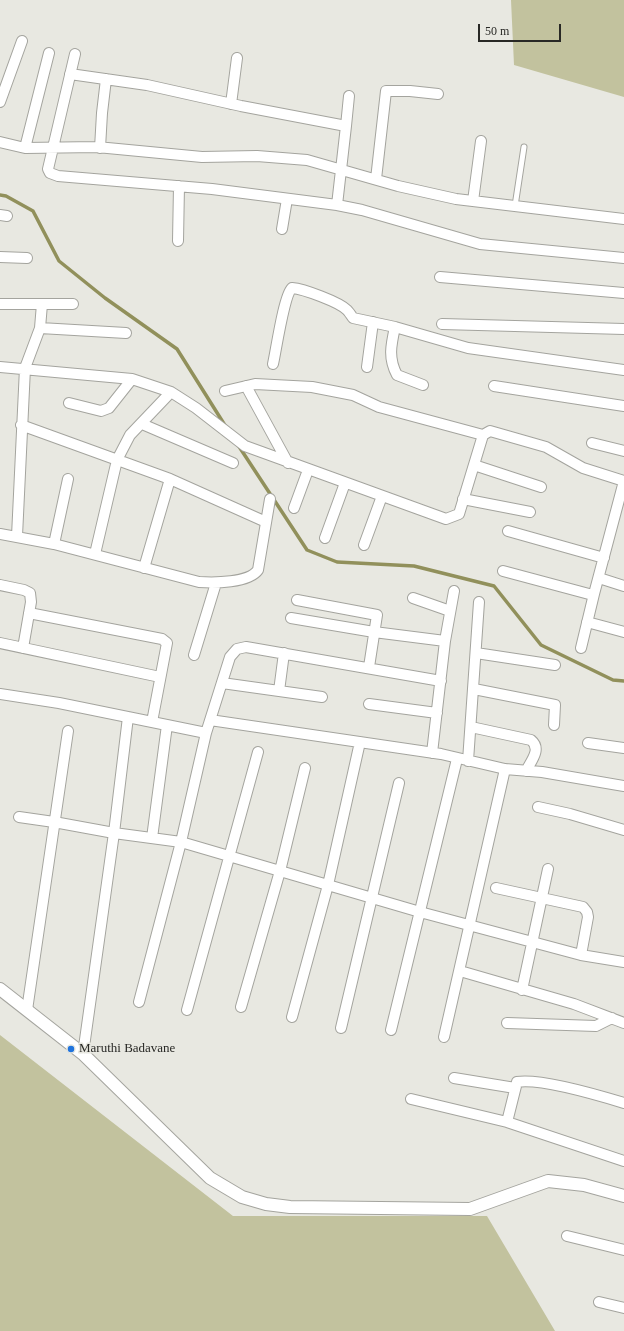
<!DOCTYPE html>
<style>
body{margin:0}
#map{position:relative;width:624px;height:1331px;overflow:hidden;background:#e8e8e1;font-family:"Times New Roman",serif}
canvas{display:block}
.scale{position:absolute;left:478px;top:24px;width:83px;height:18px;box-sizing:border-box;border:2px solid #282825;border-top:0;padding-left:5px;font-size:12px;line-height:14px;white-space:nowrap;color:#282825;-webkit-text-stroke:3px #e8e8e1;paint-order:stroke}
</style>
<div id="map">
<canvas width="624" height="1331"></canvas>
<div class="scale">50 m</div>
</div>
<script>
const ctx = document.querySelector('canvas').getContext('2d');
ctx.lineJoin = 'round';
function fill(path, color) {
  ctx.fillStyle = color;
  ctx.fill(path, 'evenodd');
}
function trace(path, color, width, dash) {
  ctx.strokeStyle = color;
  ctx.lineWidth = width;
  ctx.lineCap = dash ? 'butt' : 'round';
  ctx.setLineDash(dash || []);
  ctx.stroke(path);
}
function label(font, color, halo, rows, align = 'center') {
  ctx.font = font + ' "Times New Roman",serif';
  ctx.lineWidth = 3;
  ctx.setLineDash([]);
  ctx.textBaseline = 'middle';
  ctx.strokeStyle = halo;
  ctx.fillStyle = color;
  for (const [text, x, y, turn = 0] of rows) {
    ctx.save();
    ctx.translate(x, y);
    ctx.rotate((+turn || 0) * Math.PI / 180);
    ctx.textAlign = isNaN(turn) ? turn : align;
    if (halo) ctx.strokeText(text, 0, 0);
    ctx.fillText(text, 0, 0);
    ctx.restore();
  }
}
const green = new Path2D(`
 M511 0H624V97L514 65Z
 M0 1035 233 1216H487L555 1331H0Z`);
const stream = new Path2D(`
 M0 195 6 196 33 211 59 261 105 298 177 349 226 427
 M238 445 307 550 337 562 414 566 494 586 541 645 613 680 624 681`);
const service = new Path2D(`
 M515 206 524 147`);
const minor = new Path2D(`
 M75 54 48 169 50 173 58 176 212 189 337 205 362 210 480 244 624 258
 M70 74 147 85 241 106 346 126 337 205
 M0 102 22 41
 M231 104 237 58
 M346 126 349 96
 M0 142 25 148 97 147 202 157 257 156 307 160 398 186 456 199 624 219
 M25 148 49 53
 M100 148 102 113 106 79
 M376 179 386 91H410L438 94
 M473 201 481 141
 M0 215 7 216
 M282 229 287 199
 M178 241 179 186
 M0 257 27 258
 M440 277 624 293
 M0 304H73
 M442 324 624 329
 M395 327C391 345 388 358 397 375L423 385
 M40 328 126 333
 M273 364C276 351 284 295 292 288 304 289 339 302 347 310 349 312 351 315 353 318L395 327 468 348 624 370
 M0 367 132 379 171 392 196 408 245 446 446 519 459 514 483 435 490 431 546 447 583 468 624 481
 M367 367 373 322
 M246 386 288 463
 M494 386 624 406
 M225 391 255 384 312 387 353 395 379 407 483 435
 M69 403 101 411 109 408 132 379
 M142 424 233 463
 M21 425 170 479 266 522
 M592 443 624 451
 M474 465 541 487
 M463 499 530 512
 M294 508 308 470
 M508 531 604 558
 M0 534 54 544 199 582C214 583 249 583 258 570L270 499
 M17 536 25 368 40 328 42 304
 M325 538 345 483
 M54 544 68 479
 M364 545 382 496
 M95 554 117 460 130 435 171 392
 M144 568 170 479
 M503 571 589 594H594
 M599 578 624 586
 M0 585 24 590 30 593 31 602 23 648
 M413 598 450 611
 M297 600 377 615 369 667
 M29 613 162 639 167 643 152 722
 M291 618 374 632 445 641
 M587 622 624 632
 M0 643 160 677
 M581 648 594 594 624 481
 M476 653 555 665
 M194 655 216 583
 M222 683 322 697
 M474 689 555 705 554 725
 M279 691 284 653
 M0 694 59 703 206 733
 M369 704 437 713
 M210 720 441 754 505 769 542 772 624 786
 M471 727 531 740C542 749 531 761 526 771
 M588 743 624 748
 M432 753 445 641 454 591
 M468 761 479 602
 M538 807 570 814 624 830
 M19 817 54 822 114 833 181 842 420 912 581 955 624 962
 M152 838 167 725
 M496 888 583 907 587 912 588 917 581 955
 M460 971 574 1004 624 1023
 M522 990 548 869
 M139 1002 181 842 206 733 230 657 237 649 246 647 441 681
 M241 1007 280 871 305 768
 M27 1010 68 731
 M187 1010 258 752
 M292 1017 328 885 360 742
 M507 1023 596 1026 612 1018
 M341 1028 399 783
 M391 1030 457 759
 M444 1037 505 769
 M83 1054 114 833 128 717
 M454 1078 515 1088
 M411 1099 507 1122 624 1161
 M507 1122 517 1082C540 1078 601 1096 624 1103
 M567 1236 624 1250
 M599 1302 624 1308`);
const tertiary = new Path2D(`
 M0 989 83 1054 210 1178 242 1197 266 1204 290 1207 470 1209 548 1181 584 1185 624 1196`);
const markers = [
 [71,1049,4,"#2074de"]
];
const poiNames = [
 ["Maruthi Badavane",79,1049]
];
fill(green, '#c2c29e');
trace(stream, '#91905b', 3.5);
trace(service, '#a4a49e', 7);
trace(minor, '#a4a49e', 12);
trace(tertiary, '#a4a49e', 14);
trace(service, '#fff', 5);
trace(minor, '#fff', 10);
trace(tertiary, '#fff', 12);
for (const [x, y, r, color] of markers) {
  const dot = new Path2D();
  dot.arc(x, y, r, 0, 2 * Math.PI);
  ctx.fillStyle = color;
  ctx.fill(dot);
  trace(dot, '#e8e8e1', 1.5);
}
label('13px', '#282825', '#e8e8e1', poiNames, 'left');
</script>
